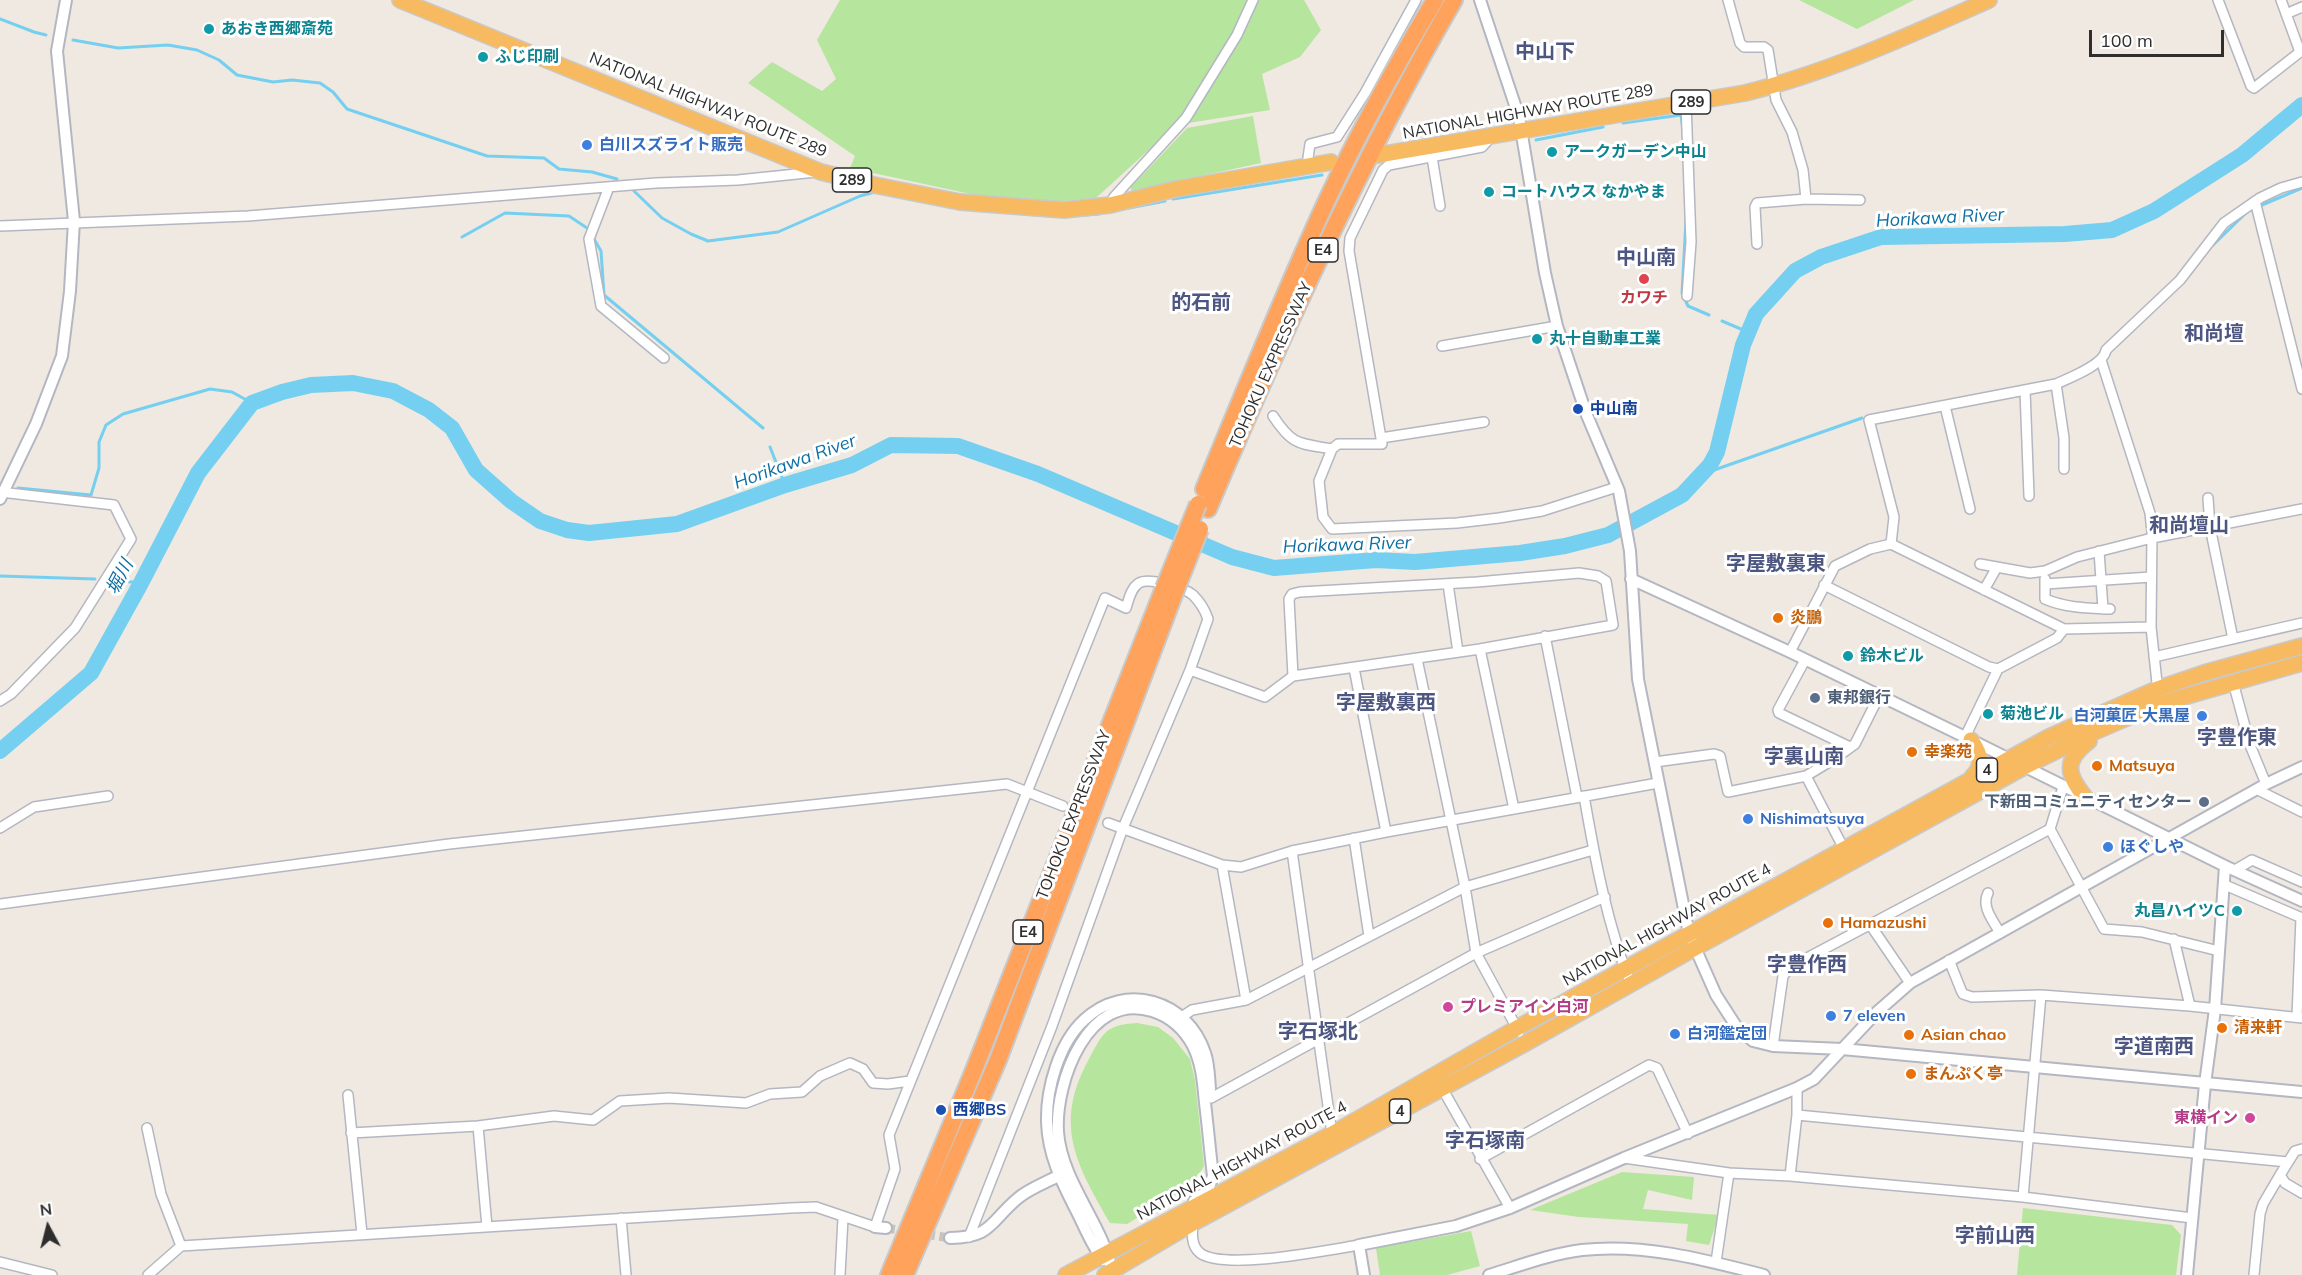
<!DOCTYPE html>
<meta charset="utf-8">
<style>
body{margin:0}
#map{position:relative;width:2302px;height:1275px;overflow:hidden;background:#efe9e1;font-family:Mulish,sans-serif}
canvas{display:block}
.north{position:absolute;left:18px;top:1197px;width:60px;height:60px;-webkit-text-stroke:4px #fff;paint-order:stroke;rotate:353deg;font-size:16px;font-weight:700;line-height:24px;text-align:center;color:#2e2e2e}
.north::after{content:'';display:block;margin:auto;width:21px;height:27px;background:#2e2e2e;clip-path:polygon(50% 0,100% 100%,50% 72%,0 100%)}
.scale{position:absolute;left:2089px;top:30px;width:135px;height:27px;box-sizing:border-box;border:3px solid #2e2e2e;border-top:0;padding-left:8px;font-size:18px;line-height:21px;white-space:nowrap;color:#2e2e2e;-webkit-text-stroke:4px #fff;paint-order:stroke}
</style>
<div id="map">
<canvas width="2302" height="1275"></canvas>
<div class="north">N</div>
<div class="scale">100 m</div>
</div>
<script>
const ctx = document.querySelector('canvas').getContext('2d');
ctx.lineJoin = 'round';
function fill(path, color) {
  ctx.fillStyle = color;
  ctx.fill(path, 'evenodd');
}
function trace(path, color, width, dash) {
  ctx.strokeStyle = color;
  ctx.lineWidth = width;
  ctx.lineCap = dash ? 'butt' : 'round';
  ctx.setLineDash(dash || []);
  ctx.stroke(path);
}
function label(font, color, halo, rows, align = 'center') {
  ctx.font = font + ' Mulish,"Noto Sans JP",sans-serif';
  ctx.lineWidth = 6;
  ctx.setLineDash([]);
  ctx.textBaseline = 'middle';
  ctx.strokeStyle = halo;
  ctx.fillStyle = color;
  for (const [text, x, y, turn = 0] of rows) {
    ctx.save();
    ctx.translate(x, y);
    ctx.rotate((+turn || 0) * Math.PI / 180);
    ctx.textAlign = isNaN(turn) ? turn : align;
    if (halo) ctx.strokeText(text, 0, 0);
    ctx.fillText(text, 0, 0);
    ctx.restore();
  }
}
const green = new Path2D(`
 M840 0H1304L1321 30 1300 57 1262 74 1270 110 1176 125 1096 198 1053 202 975 195 850 168 855 156 748 83 772 62 822 91 836 79 817 40Z
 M1799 0H1914L1857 29Z
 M1253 116 1261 163 1131 191V187L1187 128Z
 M1137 1023 1158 1027 1173 1038 1190 1059 1195 1080 1204 1166 1192 1185 1127 1224 1110 1223C1076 1164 1053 1124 1089 1059 1103 1033 1105 1025 1137 1023Z
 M1622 1172 1694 1177 1692 1200 1648 1190 1643 1209 1719 1215 1709 1245 1686 1241 1688 1224 1579 1217 1530 1210Z
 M2023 1208 2172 1225 2181 1235 2176 1275H2017Z
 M1471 1231 1480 1266 1447 1275H1380L1376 1248Z`);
const stream = new Path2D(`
 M0 19 34 32 46 35
 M73 40 118 48 168 45 197 50 219 60 237 75 273 82 292 80 320 83 333 92 347 109 487 156 544 158 559 169 592 172 617 179
 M1623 123 1681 115 1683 130
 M1536 140 1603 127
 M634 191 662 218 691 234 708 241 778 232 860 196 875 192
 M1173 199 1322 175
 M2262 205 2302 188
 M1129 208 1165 201
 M1084 215 1099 214
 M1686 220 1682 293 1688 306 1709 315
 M462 237 505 213 569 216 587 228
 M594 239 601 251 604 295 763 428
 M2213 245 2249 210
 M1722 321 1748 332
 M770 447 785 485
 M1700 475 1862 418
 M18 488 91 495 99 468V442L106 425 123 414 210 389 232 392 252 403
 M0 576 95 579
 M122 581 141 583`);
const river = new Path2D(`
 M0 751 91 673 141 583 198 473 252 403 282 392 311 385 353 383 393 391 429 410 452 428 476 470 511 501 540 521 567 530 589 533 677 524 785 485 852 465 891 445 958 446 1038 474 1232 557 1274 568 1376 560 1415 562 1520 553 1565 546 1608 535 1682 495 1710 465 1717 452 1743 345 1756 314 1795 271 1821 257 1881 237 2065 234 2112 230 2154 211 2242 155 2302 105`);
const minorTunnel = new Path2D(`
 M886 1228 950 1238`);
const minor = new Path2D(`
 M1728 0 1740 43 1744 47H1764L1768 50 1776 100 1792 132 1803 170 1806 199
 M2218 0 2251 86 2254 88 2300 52 2281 0
 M2286 14 2302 7
 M1686 103 1691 242 1687 296
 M1491 137 1482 147 1389 165 1383 170 1350 238 1349 251 1382 444H1338L1332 449 1319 481 1323 517 1332 529 1457 523 1499 518 1542 511 1617 487
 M1432 157 1440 206
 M1307 165 1310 144 1337 137 1365 93 1416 0
 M609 187 589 239 601 306 664 358
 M2255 201 2302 389
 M1110 205 1114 197 1186 118 1237 35 1253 0
 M0 226 248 216 656 183 738 180 816 172
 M1757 244 1755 207 1757 203 1806 199 1860 200
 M1442 346 1557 326
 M2101 360 2150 513 2152 532 2151 627 2158 692
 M2056 384 2064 438V469
 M2025 390 2029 496
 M1945 406 1970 509
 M1273 416C1293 446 1298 443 1332 449
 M1381 438 1484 422
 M0 492 114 505 131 539 75 628 11 694 0 701
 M2208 498 2210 527 2233 639
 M1891 544 1894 517 1869 420 2056 384C2069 378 2104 365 2106 350L2180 280 2224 223 2260 198 2281 188 2302 182
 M2099 551 2103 609
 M1980 564 2030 573 2045 571 2077 557 2152 538 2302 509
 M2045 579V599C2066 608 2088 608 2110 609
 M1448 584 1458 652
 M2045 584 2151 577
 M1824 585 1989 667 1998 669 2057 638 2064 629
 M1984 590 1997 567
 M1545 636 1577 797
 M1480 649 1514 809
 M1790 652 1835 566 1870 549 1891 544 2064 629 2151 627
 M2154 657 2302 623
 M1417 659 1465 887 1476 953 1519 1032
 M1805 660 1778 710 1779 713 1850 747
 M1354 668 1386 832
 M1190 670 1265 697 1293 676 1480 649 1613 625 1606 581 1598 576 1579 573 1477 582 1300 592 1292 594 1289 599 1293 676
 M2233 682 2250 745 2266 784
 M1965 737 1998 669
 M1655 762 1714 754 1720 756 1728 792 1806 776 1834 759 1855 744 1879 696
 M1806 776 1844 849
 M2258 790 2302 812
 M1584 796C1595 859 1607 924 1631 985
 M1108 823 1222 865 1241 867 1292 851 1386 832 1658 783
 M0 828 34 807 108 796
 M2050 829 2104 929 2142 932 2219 951
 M1354 838 1369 936
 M1292 851 1332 1134
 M1222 865 1246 1000
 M2235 870 2252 860 2302 882
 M2225 885 2302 918
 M1988 893C1981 907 1993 920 2000 933
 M0 904 449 844 1007 784 1063 806
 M1869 923 1910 983
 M2174 939 2190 1006
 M1949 960 1961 990 1963 994 1972 997 2041 995 2190 1006 2302 1018
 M1183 1016 1192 1010 1246 1000 1465 887 1593 850
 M2297 1017 2301 918
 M1773 1046 1783 976 1790 967 2050 829 2063 787
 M1442 1088 1510 1208
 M348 1095 362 1234
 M1211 1098 1476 953 1605 897
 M1797 1115 2288 1162
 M478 1126 487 1227
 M147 1128 161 1194 181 1246
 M351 1133 478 1126 554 1116 593 1120 620 1101 669 1098 746 1103 770 1094 802 1092 820 1076 850 1063 863 1069 873 1083 888 1084 910 1081
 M2302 1149 2295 1151 2280 1175 2285 1183 2302 1193
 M1624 1158 1729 1173 1790 1176 2023 1197 2192 1218
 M1480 1159 1649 1065 1657 1068 1688 1134
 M1790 1176 1797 1115V1088
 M2023 1197 2041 995
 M621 1218 626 1275
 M1193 1223C1192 1233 1191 1246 1200 1253 1224 1271 1328 1250 1359 1245
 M0 1262 52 1275
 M1716 1262 1729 1173
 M148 1275 181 1246 790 1208 816 1207 875 1227 895 1169 889 1135 1105 598 1126 608C1129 599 1131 588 1139 583 1149 577 1185 588 1193 595 1200 602 1205 610 1208 619L1190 670 1123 828 1052 1026 969 1237
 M840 1275 843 1218
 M2254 1275 2260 1214 2263 1204 2280 1175`);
const tertiary = new Path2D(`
 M1480 0 1519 117 1545 273 1557 326 1586 413 1619 491 1630 551 1638 679 1689 934 1716 995 1736 1026 1753 1041 1773 1046 1842 1049 2302 1092
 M0 499 36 424 62 356 70 291 74 221 57 51 66 0
 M1631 579 1790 652 1965 737 2225 866 2302 901
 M875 1227 886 1228
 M950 1238C992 1237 989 1223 1017 1199 1028 1189 1045 1183 1058 1176
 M1103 1260C1092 1246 1085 1228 1077 1212 1062 1183 1048 1155 1047 1122 1046 1089 1059 1043 1084 1020 1125 981 1188 1000 1205 1053 1209 1064 1209 1077 1210 1089
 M1112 1271C1102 1222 1062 1183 1058 1132 1055 1082 1088 991 1152 1011 1171 1017 1184 1029 1193 1046 1202 1064 1203 1083 1205 1103 1208 1127 1210 1152 1213 1176L1208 1190 1194 1201
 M1364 1275 1359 1245 1456 1226 1510 1208 1624 1158 1797 1088 1814 1079 1877 1012 1910 983 2266 784 2302 767
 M1489 1275C1519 1266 1550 1254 1582 1250 1643 1243 1706 1260 1764 1275
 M2187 1275 2205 1084 2215 1009 2225 866`);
const trunk = new Path2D(`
 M400 0 821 172 874 185 960 202 1064 210 1110 205 1176 189 1331 162
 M1378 155 1745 93C1830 72 1910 35 1989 0
 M1971 740C1980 753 1985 765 1972 777
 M2085 797C2066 774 2064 760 2089 741
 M1066 1275 1332 1134 1517 1028 2049 737 2157 689 2204 673 2302 646
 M1105 1275 1193 1223 1524 1044 1695 948 2024 767 2094 732 2159 704 2302 663`);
const motorway = new Path2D(`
 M1204 489C1244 393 1283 295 1327 200 1359 132 1396 65 1435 0
 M1208 509C1282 335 1359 164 1454 0
 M889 1275 974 1070 1164 588
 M905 1275 998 1060 1175 592`);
const motorwayBridge = new Path2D(`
 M1164 588 1198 504
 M1175 592 1200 529`);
const markers = [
 [209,29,6,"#0f9aa8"],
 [483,57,6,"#0f9aa8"],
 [587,145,6,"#3f7fe0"],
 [1552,152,6,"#0f9aa8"],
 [1489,192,6,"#0f9aa8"],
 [1644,279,6,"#e0444e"],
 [1537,339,6,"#0f9aa8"],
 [1578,409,6,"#1a4fb4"],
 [1778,618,6,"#e8710a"],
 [1848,656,6,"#0f9aa8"],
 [1815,698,6,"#5c6f8a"],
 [1988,714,6,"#0f9aa8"],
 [2202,716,6,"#3f7fe0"],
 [1912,752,6,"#e8710a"],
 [2097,766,6,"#e8710a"],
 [2204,802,6,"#5c6f8a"],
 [1748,819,6,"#3f7fe0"],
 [2108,847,6,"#3f7fe0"],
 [2237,911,6,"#0f9aa8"],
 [1828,923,6,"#e8710a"],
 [1448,1007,6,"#d1479c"],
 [1831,1016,6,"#3f7fe0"],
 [2222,1028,6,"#e8710a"],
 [1675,1034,6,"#3f7fe0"],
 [1909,1035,6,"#e8710a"],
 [1911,1074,6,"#e8710a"],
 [941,1110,6,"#1a4fb4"],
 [2250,1118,6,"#d1479c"]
];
const shields = [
 [1691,102,39],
 [852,180,39],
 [1323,250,30],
 [1987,770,21],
 [1028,932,30],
 [1400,1111,21]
];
const shieldNames = [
 ["289",1691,102],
 ["289",852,180],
 ["E4",1323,250],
 ["4",1987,770],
 ["E4",1028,932],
 ["4",1400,1111]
];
const cultureNames = [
 ["あおき西郷斎苑",221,29],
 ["ふじ印刷",495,57],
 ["アークガーデン中山",1564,152],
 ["コートハウス なかやま",1501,192],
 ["丸十自動車工業",1549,339],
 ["鈴木ビル",1860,656],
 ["菊池ビル",2000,714],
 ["丸昌ハイツC",2225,911,"right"]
];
const streetNames = [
 ["NATIONAL HIGHWAY ROUTE 289",708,105,22],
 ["NATIONAL HIGHWAY ROUTE 289",1528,112,-10],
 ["TOHOKU EXPRESSWAY",1271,365,-66],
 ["TOHOKU EXPRESSWAY",1074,815,-69],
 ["NATIONAL HIGHWAY ROUTE 4",1667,925,-29],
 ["NATIONAL HIGHWAY ROUTE 4",1242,1161,-28]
];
const shopNames = [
 ["白川スズライト販売",599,145],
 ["白河菓匠 大黒屋",2190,716,"right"],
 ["Nishimatsuya",1760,819],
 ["ほぐしや",2120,847],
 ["7 eleven",1843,1016],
 ["白河鑑定団",1687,1034]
];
const healthNames = [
 ["カワチ",1644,298]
];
const transitNames = [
 ["中山南",1590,409],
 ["西郷BS",953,1110]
];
const foodNames = [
 ["炎鵬",1790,618],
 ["幸楽苑",1924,752],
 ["Matsuya",2109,766],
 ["Hamazushi",1840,923],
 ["清来軒",2234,1028],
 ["Asian chao",1921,1035],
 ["まんぷく亭",1923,1074]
];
const serviceNames = [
 ["東邦銀行",1827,698],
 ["下新田コミュニティセンター",2192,802,"right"]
];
const hotelNames = [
 ["プレミアイン白河",1460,1007],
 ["東横イン",2238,1118,"right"]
];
const waterNames = [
 ["Horikawa River",1940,218,-3],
 ["Horikawa River",795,462,-20],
 ["Horikawa River",1347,545,-2],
 ["堀川",120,577,-62]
];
const quarterNames = [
 ["中山下",1545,52],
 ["中山南",1646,258],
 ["的石前",1201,303],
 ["和尚壇",2214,334],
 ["和尚壇山",2189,526],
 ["字屋敷裏東",1776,564],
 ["字屋敷裏西",1386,703],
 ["字豊作東",2237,738],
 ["字裏山南",1804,757],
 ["字豊作西",1807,965],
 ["字石塚北",1318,1032],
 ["字道南西",2154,1047],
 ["字石塚南",1485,1141],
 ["字前山西",1995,1236]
];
fill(green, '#b6e59e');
trace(stream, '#75cff0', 3);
trace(river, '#75cff0', 16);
trace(minorTunnel, '#c8c4bd', 9, [9, 4.5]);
trace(minor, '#b4b7c1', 12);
trace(tertiary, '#b4b7c1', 14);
trace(trunk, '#c9c9c9', 18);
trace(motorway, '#c9c9c9', 20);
trace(minor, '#fff', 9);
trace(tertiary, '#fff', 10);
trace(trunk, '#f8ba60', 15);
trace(motorway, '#ffa35c', 16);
trace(motorwayBridge, '#c9c9c9', 20, []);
trace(motorwayBridge, '#ffa35c', 16);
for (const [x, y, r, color] of markers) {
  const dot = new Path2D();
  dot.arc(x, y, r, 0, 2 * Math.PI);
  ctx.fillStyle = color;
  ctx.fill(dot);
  trace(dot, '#fff', 2);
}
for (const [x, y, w] of shields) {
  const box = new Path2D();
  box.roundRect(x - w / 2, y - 12, w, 24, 4.5);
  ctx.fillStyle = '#fff';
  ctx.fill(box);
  trace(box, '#2e2e2e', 1.5);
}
label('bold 15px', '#2e2e2e', null, shieldNames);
label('bold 16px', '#0d838f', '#fff', cultureNames, 'left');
label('16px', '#2e2e2e', '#fff', streetNames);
label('bold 16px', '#366cbe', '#fff', shopNames, 'left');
label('bold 16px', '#be3a42', '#fff', healthNames);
label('bold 16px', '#164399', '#fff', transitNames, 'left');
label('bold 16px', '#c56008', '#fff', foodNames, 'left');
label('bold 16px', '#4e5e75', '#fff', serviceNames, 'left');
label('bold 16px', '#b23c85', '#fff', hotelNames, 'left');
label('italic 18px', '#0d6fa3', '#fff', waterNames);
label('bold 20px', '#4d5680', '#fff', quarterNames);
</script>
